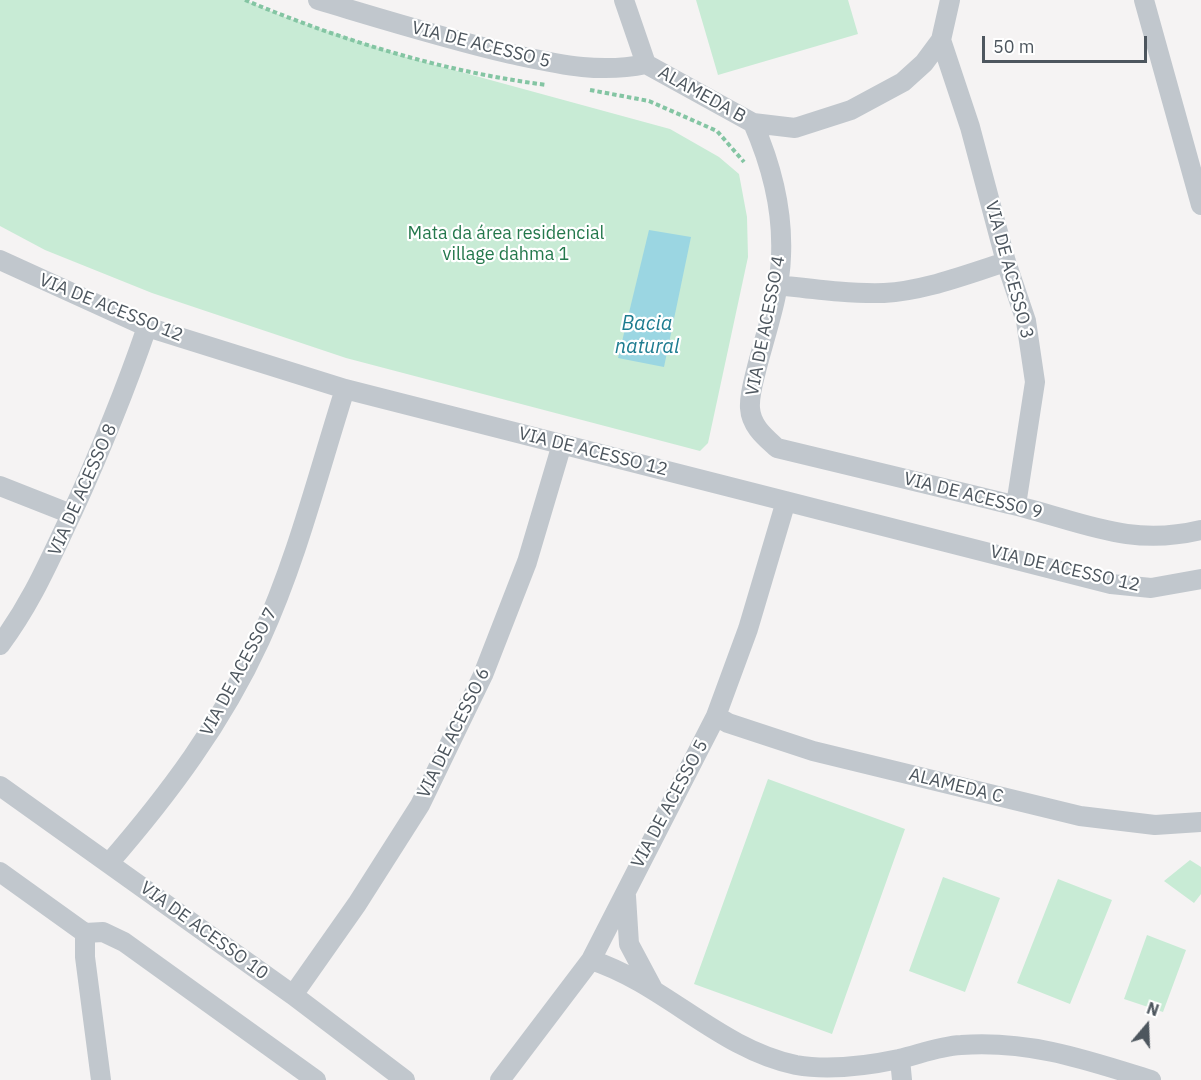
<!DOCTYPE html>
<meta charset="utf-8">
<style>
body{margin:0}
#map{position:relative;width:1201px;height:1080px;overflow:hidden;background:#f5f3f3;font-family:"IBM Plex Sans",sans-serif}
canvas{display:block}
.north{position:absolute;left:1117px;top:996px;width:60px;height:60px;-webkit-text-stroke:4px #fff;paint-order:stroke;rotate:19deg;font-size:16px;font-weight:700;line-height:24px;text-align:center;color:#4d565e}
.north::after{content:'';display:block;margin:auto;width:21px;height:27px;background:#4d565e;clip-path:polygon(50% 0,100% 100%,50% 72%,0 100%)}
.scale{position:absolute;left:982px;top:36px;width:165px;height:27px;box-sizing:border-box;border:3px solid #4d565e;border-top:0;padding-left:8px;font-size:18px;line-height:21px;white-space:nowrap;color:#4d565e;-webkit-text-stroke:4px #fff;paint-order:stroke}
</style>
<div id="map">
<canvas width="1201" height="1080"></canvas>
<div class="north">N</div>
<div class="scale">50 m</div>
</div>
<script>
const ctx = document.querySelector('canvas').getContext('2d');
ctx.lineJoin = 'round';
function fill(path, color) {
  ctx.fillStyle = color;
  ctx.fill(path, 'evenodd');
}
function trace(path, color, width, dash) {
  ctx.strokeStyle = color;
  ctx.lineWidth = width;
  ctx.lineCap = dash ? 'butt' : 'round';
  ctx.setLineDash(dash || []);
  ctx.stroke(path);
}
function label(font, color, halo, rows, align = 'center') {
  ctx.font = font + ' "IBM Plex Sans",sans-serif';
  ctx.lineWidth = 4.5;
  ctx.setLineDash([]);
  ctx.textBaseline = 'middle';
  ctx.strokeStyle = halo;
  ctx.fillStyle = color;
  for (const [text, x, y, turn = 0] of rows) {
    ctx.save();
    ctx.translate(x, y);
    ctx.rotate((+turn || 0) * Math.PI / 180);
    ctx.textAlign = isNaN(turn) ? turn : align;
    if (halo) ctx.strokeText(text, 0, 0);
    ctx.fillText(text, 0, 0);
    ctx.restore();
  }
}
const green = new Path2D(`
 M0 0H245L282 16 406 57 670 129 719 157 739 174 747 217 748 257 708 443 700 451 346 358 152 293 45 250 0 226Z
 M696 0H848L858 34 718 75Z
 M768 779 905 829 832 1034 694 984Z
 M1190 860 1201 867V894L1194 903 1164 881Z
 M943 877 1000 898 965 992 909 971Z
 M1058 879 1112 900 1070 1004 1017 983Z
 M1147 935 1186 950 1163 1012 1124 999Z`);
const water = new Path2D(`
 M649 230 691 237 664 367 618 358Z`);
const path = new Path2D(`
 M245 0C340 40 444 72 547 85
 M590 90 649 101 717 131 744 162`);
const minor = new Path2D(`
 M318 0C382 19 446 39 511 54 558 64 598 74 646 64
 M624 0 646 64
 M1144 0 1201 205
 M941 40 970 127 1006 262 1026 321 1035 382 1016 505
 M646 64 753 123 795 128 851 110 903 82 924 63 941 40 950 0
 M753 123C771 164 783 211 781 256 780 293 766 332 757 367 754 380 749 395 750 408 751 426 765 437 777 448 855 467 932 485 1009 504 1079 520 1127 548 1201 530
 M0 260 147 327 345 389 1111 584 1151 588 1201 579
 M777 285C813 289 849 294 884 293 925 291 967 274 1006 262
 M0 486 71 514
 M0 645C32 602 49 561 72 513 100 452 125 391 147 327
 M716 716 728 723 813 751 1080 816 1155 825 1201 822
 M0 786 293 995 405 1080
 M109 863C168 795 222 723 260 640 297 559 318 474 345 389
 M0 872 85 933 103 932 124 942 316 1080
 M626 896 629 944 653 989
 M85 933V957L101 1080
 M591 960C665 984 719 1049 796 1065 830 1071 866 1066 899 1059 920 1054 940 1046 961 1045 1030 1040 1087 1060 1151 1080
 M293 995 357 904 420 805 483 675 527 562 562 444
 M900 1059 902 1080
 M500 1080 591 960 716 716 748 629 786 501`);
const streetNames = [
 ["VIA DE ACESSO 5",481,45,14],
 ["ALAMEDA B",702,95,29],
 ["VIA DE ACESSO 3",1009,270,75],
 ["VIA DE ACESSO 12",111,308,22],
 ["VIA DE ACESSO 4",766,326,-79],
 ["VIA DE ACESSO 12",593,452,14],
 ["VIA DE ACESSO 8",83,490,-66],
 ["VIA DE ACESSO 9",973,496,14],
 ["VIA DE ACESSO 12",1065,569,13],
 ["VIA DE ACESSO 7",239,672,-62],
 ["VIA DE ACESSO 6",454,733,-64],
 ["ALAMEDA C",956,786,14],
 ["VIA DE ACESSO 5",670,804,-62],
 ["VIA DE ACESSO 10",204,931,36]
];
const parkNames = [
 ["Mata da área residencial",506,234],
 ["village dahma 1",506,255]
];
const waterNames = [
 ["Bacia",647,324],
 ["natural",647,347]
];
fill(green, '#c8ebd5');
fill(water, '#9bd6e2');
trace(path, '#84c5a3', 4, [4.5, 3]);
trace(minor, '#c1c7cd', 20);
label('18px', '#4d565e', '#fff', streetNames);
label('18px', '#24784c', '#fff', parkNames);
label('italic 20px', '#1e7c90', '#fff', waterNames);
</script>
